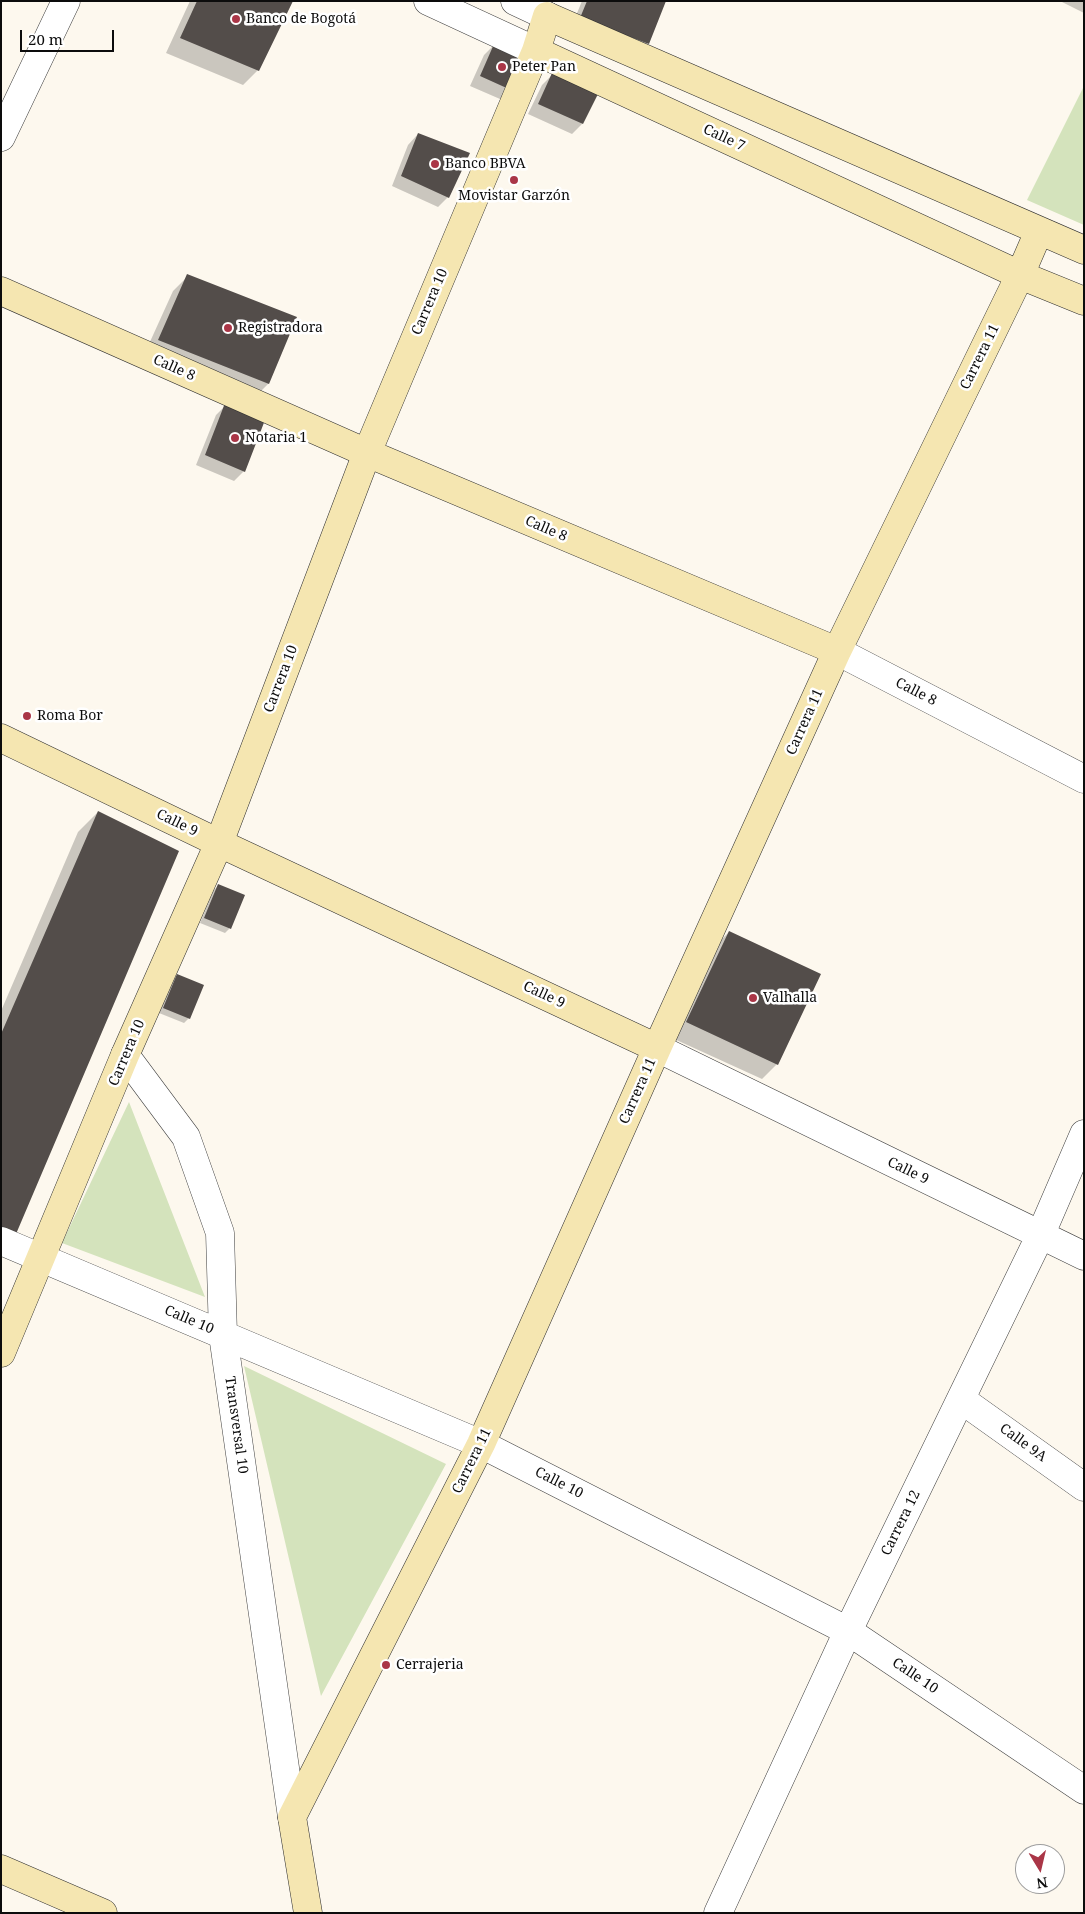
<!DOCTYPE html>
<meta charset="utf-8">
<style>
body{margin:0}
#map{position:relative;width:1085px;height:1914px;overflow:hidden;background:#fdf8ee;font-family:"Noto Serif",serif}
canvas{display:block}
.frame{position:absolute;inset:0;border:2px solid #0c0c0c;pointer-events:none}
.north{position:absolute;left:1015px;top:1844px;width:50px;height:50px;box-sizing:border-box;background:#fff;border:1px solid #9e9e9e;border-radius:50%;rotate:171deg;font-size:14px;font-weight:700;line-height:20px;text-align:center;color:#0c0c0c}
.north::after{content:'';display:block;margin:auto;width:18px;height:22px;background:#aa3647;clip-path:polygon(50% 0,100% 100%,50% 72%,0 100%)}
.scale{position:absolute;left:20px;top:30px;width:94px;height:22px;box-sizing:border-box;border:2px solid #0c0c0c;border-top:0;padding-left:6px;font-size:15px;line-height:18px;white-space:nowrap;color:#0c0c0c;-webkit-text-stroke:4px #fff;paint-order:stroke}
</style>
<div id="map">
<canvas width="1085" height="1914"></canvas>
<div class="frame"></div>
<div class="north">N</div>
<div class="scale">20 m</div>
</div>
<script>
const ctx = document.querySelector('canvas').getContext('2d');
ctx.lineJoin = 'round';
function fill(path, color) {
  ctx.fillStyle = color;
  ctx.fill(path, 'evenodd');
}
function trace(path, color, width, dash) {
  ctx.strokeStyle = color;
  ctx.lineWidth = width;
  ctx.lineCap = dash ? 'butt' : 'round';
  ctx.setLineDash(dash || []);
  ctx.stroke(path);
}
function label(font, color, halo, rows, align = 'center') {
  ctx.font = font + ' "Noto Serif",serif';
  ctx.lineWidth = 5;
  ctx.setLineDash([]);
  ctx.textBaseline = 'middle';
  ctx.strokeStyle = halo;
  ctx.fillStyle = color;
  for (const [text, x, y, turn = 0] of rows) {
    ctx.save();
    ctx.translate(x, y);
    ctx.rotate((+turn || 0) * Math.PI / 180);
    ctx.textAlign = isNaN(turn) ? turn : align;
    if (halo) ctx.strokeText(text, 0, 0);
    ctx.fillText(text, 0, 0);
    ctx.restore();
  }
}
const green = new Path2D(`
 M1084 86V225L1027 200Z
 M129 1102 205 1297 62 1243Z
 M244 1366 446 1464 321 1696Z`);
const shadow = new Path2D(`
 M190 1H292L258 70 243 85 166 53Z
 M582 1H664L648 43 638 53 571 28Z
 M1060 1H1084V13Z
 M494 45 510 89 500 99 470 86 484 55Z
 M552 75 582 124 572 134 528 114 542 85Z
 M418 134 448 197 438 207 392 186 408 145Z
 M188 276 295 317 268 384 253 399 144 355 173 291Z
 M226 405 244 471 234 481 196 465 216 415Z
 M98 812 1 1247V1011L78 832Z
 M218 886 243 896 229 929 225 933 200 923 214 890Z
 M729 932 777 1064 762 1079 672 1038 714 947Z
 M177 976 189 1018 184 1023 159 1013 173 980Z`);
const building = new Path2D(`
 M197 1H293L259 71 180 38Z
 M587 1H666L649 44 580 18Z
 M494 44 526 58 511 90 480 76Z
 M552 73 598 94 583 124 538 104Z
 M418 133 470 153 449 198 401 176Z
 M187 274 297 317 269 384 158 340Z
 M225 403 265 420 245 472 205 455Z
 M98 811 179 851 16 1234 1 1228V1034Z
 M218 884 245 895 231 929 204 918Z
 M729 931 821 974 778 1065 686 1022Z
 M177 974 204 985 190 1019 163 1008Z`);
const minor = new Path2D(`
 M1 137 66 1
 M837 651 1084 779
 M657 1048 1084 1256
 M125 1055 186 1137 220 1233 223 1335 292 1817
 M1 1241 481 1444 848 1631 1084 1790
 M962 1400 1084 1487
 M718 1913 848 1631 1040 1236 1084 1134`);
const tertiary = new Path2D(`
 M428 1 536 51
 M515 1 547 16`);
const secondary = new Path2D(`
 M536 51 1020 275 1084 301
 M1 291 367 453 837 651
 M1 738 219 843 657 1048
 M1 1353 125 1055 219 843 367 453 536 51 547 16 1084 250
 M1 1869 103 1913
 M308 1913 292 1817 481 1444 657 1048 837 651 1020 275 1039 231`);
const markers = [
 [236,19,5,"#aa3647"],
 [502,67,5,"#aa3647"],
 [435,164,5,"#aa3647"],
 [514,180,5,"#aa3647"],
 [228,328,5,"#aa3647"],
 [235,438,5,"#aa3647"],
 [27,716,5,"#aa3647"],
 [753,998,5,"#aa3647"],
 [386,1665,5,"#aa3647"]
];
const poiNames = [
 ["Banco de Bogotá",246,19],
 ["Peter Pan",512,67],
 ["Banco BBVA",445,164],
 ["Movistar Garzón",514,196,"center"],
 ["Registradora",238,328],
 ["Notaria 1",245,438],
 ["Roma Bor",37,716],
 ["Valhalla",763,998],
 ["Cerrajeria",396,1665]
];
const streetNames = [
 ["Calle 7",724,138,25],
 ["Carrera 10",430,302,-67],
 ["Carrera 11",980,357,-64],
 ["Calle 8",174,368,24],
 ["Calle 8",546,529,23],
 ["Carrera 10",281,679,-69],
 ["Calle 8",916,692,27],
 ["Carrera 11",805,722,-66],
 ["Calle 9",177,823,26],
 ["Calle 9",544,995,25],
 ["Carrera 10",127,1053,-67],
 ["Carrera 11",638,1091,-66],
 ["Calle 9",908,1171,26],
 ["Calle 10",189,1320,23],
 ["Transversal 10",236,1425,82],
 ["Calle 9A",1023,1443,36],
 ["Carrera 11",472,1461,-64],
 ["Calle 10",559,1483,27],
 ["Carrera 12",901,1523,-64],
 ["Calle 10",915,1676,34]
];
fill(green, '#d4e3bc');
fill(shadow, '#0003');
fill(building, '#534d4a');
trace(minor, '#3f3f3f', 29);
trace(tertiary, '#3f3f3f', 29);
trace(secondary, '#2e2e2e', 29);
trace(minor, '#fff', 28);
trace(tertiary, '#fff', 28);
trace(secondary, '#f5e6b1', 28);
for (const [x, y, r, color] of markers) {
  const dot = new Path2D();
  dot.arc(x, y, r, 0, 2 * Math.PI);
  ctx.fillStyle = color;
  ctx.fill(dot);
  trace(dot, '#fff', 2);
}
label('14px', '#0c0c0c', '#fff', poiNames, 'left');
label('14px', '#0c0c0c', '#fff', streetNames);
</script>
